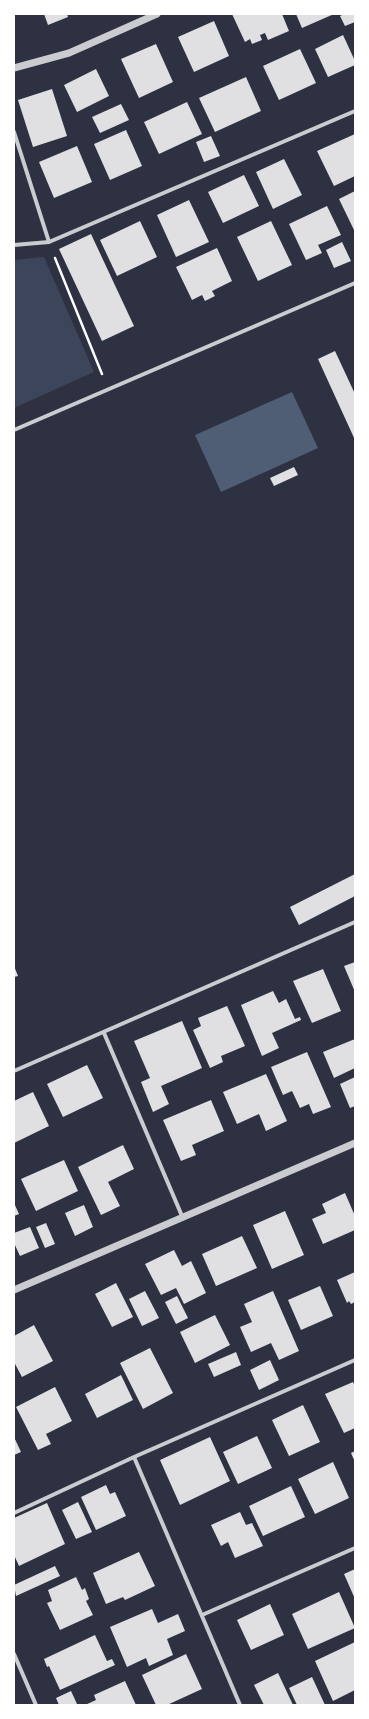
<!DOCTYPE html>
<style>
body{margin:0}
#map{position:relative;width:369px;height:1719px;overflow:hidden;background:#2d3142;font-family:"DejaVu Sans",sans-serif}
canvas{display:block}
.frame{position:absolute;inset:0;border:15px solid #fff;pointer-events:none}
</style>
<div id="map">
<canvas width="369" height="1719"></canvas>
<div class="frame"></div>
</div>
<script>
const ctx = document.querySelector('canvas').getContext('2d');
ctx.lineJoin = 'round';
function fill(path, color) {
  ctx.fillStyle = color;
  ctx.fill(path, 'evenodd');
}
function trace(path, color, width, dash) {
  ctx.strokeStyle = color;
  ctx.lineWidth = width;
  ctx.lineCap = dash ? 'butt' : 'round';
  ctx.setLineDash(dash || []);
  ctx.stroke(path);
}
const green = new Path2D(`
 M44 257 94 372 14 408V260Z`);
const water = new Path2D(`
 M292 392 318 448 221 492 195 435Z`);
const building = new Path2D(`
 M44 14H67L68 17 48 25Z
 M232 14H282L289 31 268 40 265 33 260 35 262 40 252 44 250 39 245 42Z
 M296 14H334L302 28Z
 M344 14H354L355 22 345 26 340 16Z
 M214 21 229 56 194 72 178 37Z
 M343 35 355 61V65L328 77 315 49Z
 M156 44 173 82 139 98 121 59Z
 M300 49 316 83 279 100 263 66Z
 M96 69 109 96 77 112 64 85Z
 M246 77 261 111 215 132 199 98Z
 M52 89 67 136 33 147 18 100Z
 M187 102 202 134 159 154 144 122Z
 M121 104 129 120 100 133 92 117Z
 M126 130 142 166 110 180 94 144Z
 M355 134V176L334 186 317 151Z
 M211 136 220 156 204 162 196 142Z
 M77 146 92 182 54 198 39 162Z
 M284 159 302 195 273 209 256 172Z
 M244 175 259 206 223 223 208 192Z
 M355 191V229L354 230 339 199Z
 M189 200 209 242 176 257 157 215Z
 M327 206 341 235 318 245 322 253 306 260 289 224Z
 M140 221 157 257 117 276 100 240Z
 M271 221 292 265 258 281 237 237Z
 M91 234 134 326 102 341 59 249Z
 M342 242 351 261 334 268 326 250Z
 M217 248 232 281 212 291 215 296 205 301 202 295 192 300 176 267Z
 M335 351 355 394V440L318 359Z
 M294 467 298 475 274 486 270 478Z
 M355 874V896L299 925 290 907Z
 M355 962V992L344 966Z
 M14 966 18 976 14 977Z
 M323 969 341 1011 312 1023 293 981Z
 M273 991 279 1003 286 999 295 1019 300 1017 301 1020 272 1033 279 1048 262 1056 241 1005Z
 M227 1006 245 1046 221 1056 223 1062 210 1068 193 1030 201 1026 198 1018Z
 M182 1021 202 1068 161 1086 169 1104 153 1112 141 1082 150 1078 134 1041Z
 M355 1039V1068L334 1078 323 1052Z
 M307 1052 331 1107 313 1114 309 1104 300 1108 292 1091 283 1095 271 1067Z
 M87 1065 103 1098 63 1117 47 1084Z
 M266 1074 287 1121 266 1131 259 1114 237 1124 223 1092Z
 M355 1077V1106L350 1108 340 1084Z
 M33 1092 49 1126 14 1143V1101Z
 M211 1100 224 1131 192 1145 196 1155 181 1161 163 1120Z
 M123 1145 134 1169 108 1182 120 1206 101 1215 78 1167Z
 M64 1160 78 1191 36 1211 21 1179Z
 M345 1193 355 1216V1230L323 1244 312 1219 326 1213 322 1204Z
 M14 1203 19 1214 14 1216Z
 M84 1205 93 1227 75 1236 65 1213Z
 M285 1211 304 1255 272 1269 253 1225Z
 M46 1223 55 1244 45 1248 36 1227Z
 M30 1227 39 1248 20 1256 14 1243V1233Z
 M242 1236 257 1268 216 1286 202 1254Z
 M174 1250 182 1266 191 1261 206 1293 184 1304 176 1288 161 1295 145 1264Z
 M355 1272V1302L351 1304 349 1301 347 1303 337 1280Z
 M116 1283 133 1317 112 1327 95 1294Z
 M320 1286 333 1316 301 1330 288 1300Z
 M145 1291 159 1318 142 1326 129 1299Z
 M273 1291 299 1351 279 1360 271 1343 251 1352 240 1327 252 1322 244 1304Z
 M177 1296 188 1318 176 1324 165 1302Z
 M215 1315 230 1345 195 1363 180 1332Z
 M34 1325 53 1361 22 1377 14 1362V1336Z
 M150 1348 173 1393 143 1409 120 1363Z
 M236 1352 241 1365 214 1377 208 1364Z
 M270 1360 279 1380 259 1390 250 1370Z
 M121 1375 133 1400 97 1418 85 1394Z
 M353 1382 355 1386V1428L344 1433 325 1394Z
 M55 1387 72 1421 46 1434 51 1444 38 1450 16 1407Z
 M303 1405 320 1442 289 1456 272 1420Z
 M257 1436 272 1468 238 1484 223 1452Z
 M14 1437 21 1452 14 1455Z
 M210 1437 230 1481 180 1505 160 1460Z
 M355 1451V1462L351 1453Z
 M333 1462 349 1498 315 1514 298 1479Z
 M106 1485 110 1494 115 1492 126 1516 96 1530 81 1497Z
 M291 1486 305 1517 263 1536 249 1506Z
 M78 1502 92 1532 76 1539 62 1510Z
 M47 1503 65 1544 19 1566 14 1555V1518Z
 M240 1512 246 1525 252 1523 263 1546 235 1558 228 1542 221 1546 211 1525Z
 M139 1552 155 1586 125 1600 123 1597 106 1604 93 1573Z
 M55 1566 60 1576 16 1596 14 1585Z
 M355 1569V1599L344 1574Z
 M76 1577 82 1590 85 1588 89 1599 86 1601 93 1615 60 1630 47 1603 52 1601 48 1590Z
 M339 1592 355 1628 308 1649 292 1614Z
 M270 1604 284 1635 251 1650 237 1620Z
 M152 1609 158 1623 178 1614 185 1631 167 1639 173 1655 149 1666 146 1658 127 1667 110 1627Z
 M95 1635 107 1661 112 1659 115 1665 60 1690 49 1666 47 1667 44 1659Z
 M355 1642V1690L333 1701 315 1661Z
 M186 1654 202 1689 167 1705H156L142 1675Z
 M278 1673 293 1705H264L254 1685Z
 M312 1677 325 1705H297L289 1688Z
 M125 1681 136 1705H85L96 1700 94 1695Z
 M71 1691 77 1704 59 1705 56 1698Z`);
const path = new Path2D(`
 M55 258 102 374`);
const minor = new Path2D(`
 M14 132 49 242
 M14 245 49 242 355 111
 M14 430 355 283
 M104 1033 182 1216
 M14 1071 355 922
 M134 1457 240 1705
 M14 1513 134 1457 355 1360
 M202 1615 355 1548
 M14 1654 36 1705`);
const tertiary = new Path2D(`
 M14 68 69 53 157 14
 M14 1290 355 1143`);
fill(green, '#3c4559');
fill(water, '#4f5d75');
fill(building, '#e0e0e3');
trace(path, '#fff', 2.5);
trace(minor, '#caccd0', 4);
trace(tertiary, '#caccd0', 7);
</script>
